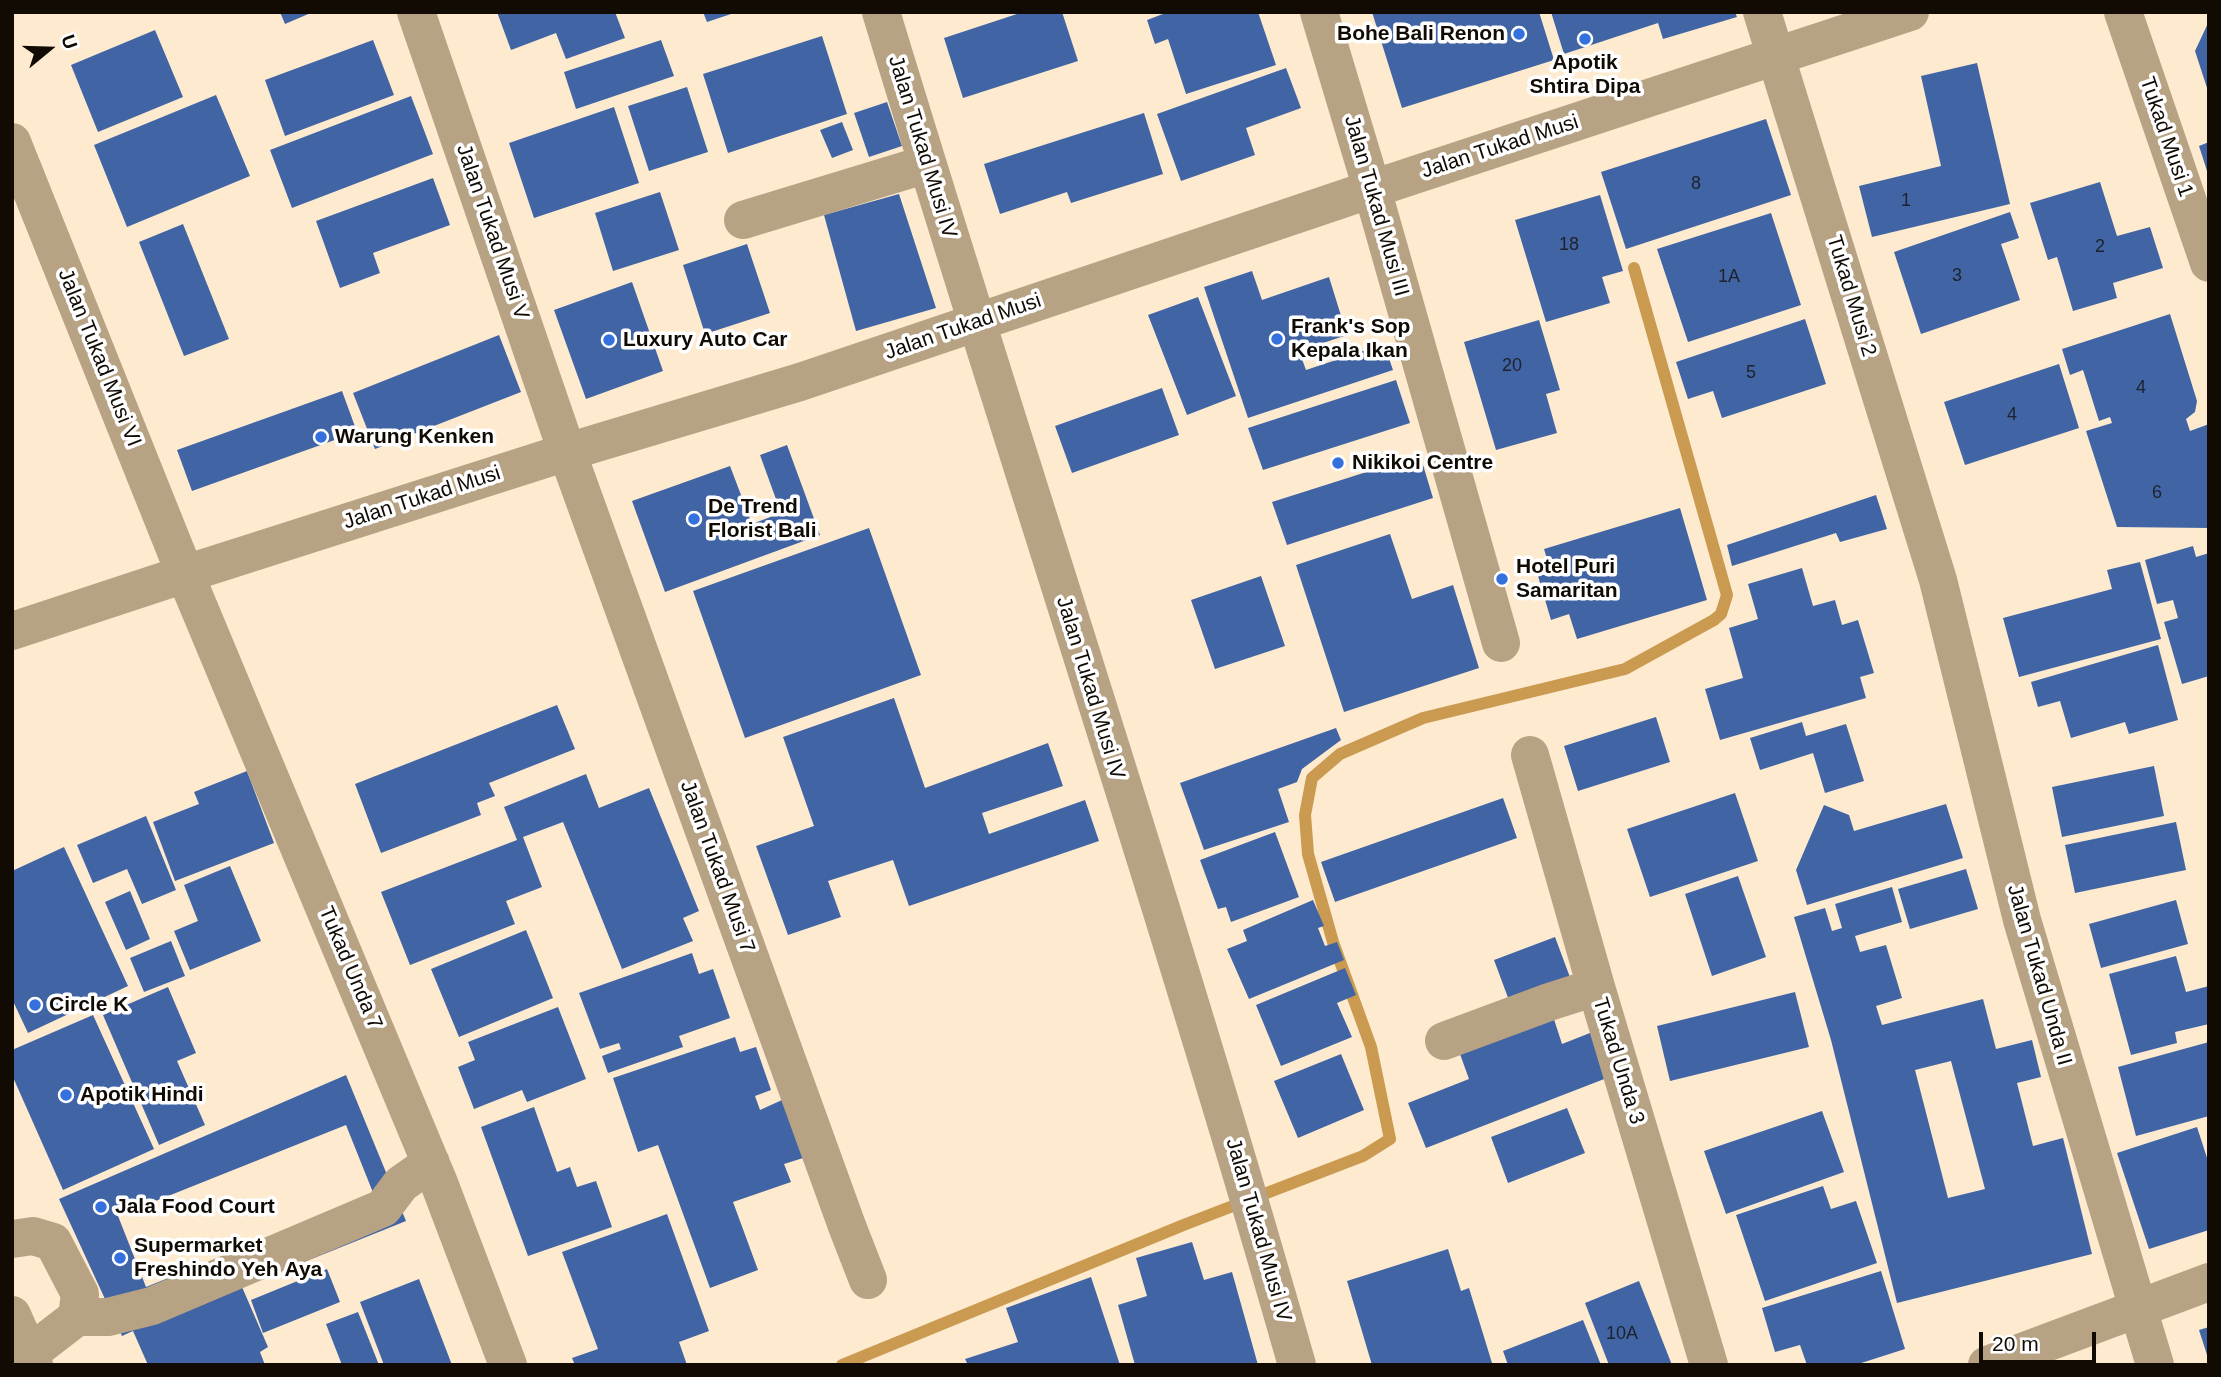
<!DOCTYPE html>
<style>
body{margin:0}
#map{position:relative;width:2221px;height:1377px;overflow:hidden;background:#fdeacf;font-family:Arial,sans-serif}
canvas{display:block}
.frame{position:absolute;inset:0;border:14px solid #110b04;pointer-events:none}
.north{position:absolute;left:14px;top:14px;width:70px;height:70px;-webkit-text-stroke:5px #fff;paint-order:stroke;rotate:71deg;font-size:19px;font-weight:700;line-height:28px;text-align:center;color:#110b04}
.north::after{content:'';display:block;margin:auto;width:24px;height:32px;background:#110b04;clip-path:polygon(50% 0,100% 100%,50% 72%,0 100%)}
.scale{position:absolute;left:1979px;top:1332px;width:117px;height:32px;box-sizing:border-box;border:4px solid #110b04;border-top:0;padding-left:9px;font-size:21px;line-height:24px;white-space:nowrap;color:#110b04;-webkit-text-stroke:5px #fff;paint-order:stroke}
</style>
<div id="map">
<canvas width="2221" height="1377"></canvas>
<div class="frame"></div>
<div class="north">U</div>
<div class="scale">20 m</div>
</div>
<script>
const ctx = document.querySelector('canvas').getContext('2d');
ctx.lineJoin = 'round';
function trace(path, color, width, dash) {
  ctx.strokeStyle = color;
  ctx.lineWidth = width;
  ctx.lineCap = dash ? 'butt' : 'round';
  ctx.setLineDash(dash || []);
  ctx.stroke(path);
}
function fill(path, color) {
  ctx.fillStyle = color;
  ctx.fill(path, 'evenodd');
}
function label(font, color, halo, rows, align = 'center') {
  ctx.font = font + ' Arial,sans-serif';
  ctx.lineWidth = 7;
  ctx.setLineDash([]);
  ctx.textBaseline = 'middle';
  ctx.strokeStyle = halo;
  ctx.fillStyle = color;
  for (const [text, x, y, turn = 0] of rows) {
    ctx.save();
    ctx.translate(x, y);
    ctx.rotate((+turn || 0) * Math.PI / 180);
    ctx.textAlign = isNaN(turn) ? turn : align;
    if (halo) ctx.strokeText(text, 0, 0);
    ctx.fillText(text, 0, 0);
    ctx.restore();
  }
}
const stream = new Path2D(`
 M842 1365 1186 1224 1363 1156 1390 1139 1371 1047 1333 942 1308 854 1305 815 1312 778 1340 754 1423 718 1625 669 1714 620 1721 614 1727 595 1634 268`);
const building = new Path2D(`
 M280 12H313L285 24Z
 M497 12H615L625 38 566 59 556 33 511 50Z
 M703 12H733L734 13 707 22Z
 M1023 12H1062L1078 61 963 98 944 38Z
 M1163 12H1258L1276 65 1186 94 1168 39 1155 44 1147 20 1163 14Z
 M1372 12H1539L1554 60 1402 108Z
 M1551 12H1735L1737 17 1663 39 1658 23 1564 54Z
 M2209 21V91H2208L2195 51Z
 M155 30 183 97 98 132 71 65Z
 M822 36 847 114 728 153 703 74Z
 M373 40 394 95 285 136 265 80Z
 M661 40 674 76 576 109 564 72Z
 M1977 63 2010 204 1872 237 1859 186 1941 166 1921 76Z
 M1286 68 1301 108 1246 128 1255 155 1181 181 1157 114Z
 M687 87 708 152 649 171 628 106Z
 M216 95 250 176 127 227 94 145Z
 M411 96 433 154 292 208 270 150Z
 M887 102 902 146 869 157 854 113Z
 M614 107 639 183 534 218 509 143Z
 M1144 113 1163 174 1071 203 1067 192 1000 214 984 164Z
 M1766 119 1791 195 1626 249 1601 172Z
 M842 122 853 150 832 158 820 130Z
 M2209 142V174H2208L2199 146Z
 M433 178 450 225 373 253 380 273 340 288 316 221Z
 M2100 182 2117 236 2150 227 2163 268 2113 283 2117 298 2073 311 2057 257 2048 260 2030 203Z
 M660 192 679 250 613 271 595 213Z
 M899 194 936 308 856 331 824 215Z
 M1600 195 1623 271 1602 277 1610 303 1546 322 1515 220Z
 M2010 212 2019 238 2001 244 2020 300 1921 334 1894 252Z
 M1771 213 1801 305 1688 342 1657 249Z
 M183 224 229 339 184 356 139 242Z
 M747 244 770 313 705 334 683 265Z
 M1252 271 1262 300 1329 277 1347 335 1299 351 1306 370 1384 344 1393 370 1248 418 1204 287Z
 M632 282 663 371 586 399 554 310Z
 M1198 297 1236 396 1187 415 1148 315Z
 M2170 314 2197 401 2195 412 2186 419 2190 431 2209 424V528L2117 527 2086 431 2112 423 2110 417 2099 421 2083 370 2070 375 2062 349Z
 M1805 319 1826 384 1722 418 1713 391 1688 399 1676 362Z
 M1539 320 1560 390 1546 394 1557 433 1496 450 1464 342Z
 M499 335 521 392 375 449 353 393Z
 M2059 364 2079 428 1965 465 1944 402Z
 M1396 380 1410 423 1263 470 1248 428Z
 M1162 388 1179 435 1072 473 1055 426Z
 M342 391 357 432 192 491 177 450Z
 M787 445 820 535 665 592 632 501 730 466 752 524 781 513 760 455Z
 M1420 455 1433 498 1287 545 1272 502Z
 M1876 495 1887 529 1840 542 1836 533 1732 566 1727 545Z
 M1680 508 1707 600 1577 639 1569 614 1551 620 1538 576 1551 572 1544 549Z
 M869 528 921 675 745 738 693 591Z
 M1390 534 1412 599 1453 585 1479 668 1344 712 1296 565Z
 M2193 546 2196 557 2209 553V676L2182 684 2164 622 2178 618 2173 600 2157 604 2145 560Z
 M2140 562 2161 639 2019 677 2003 618 2112 589 2107 570Z
 M1802 568 1813 606 1835 600 1842 625 1858 620 1874 673 1860 677 1866 698 1720 740 1705 689 1743 678 1729 628 1758 619 1748 584Z
 M1261 576 1285 646 1215 669 1191 600Z
 M2158 645 2178 720 2129 734 2125 722 2071 738 2060 701 2038 707 2031 682Z
 M894 698 925 788 1048 743 1063 786 982 813 989 834 1085 800 1099 841 909 906 893 860 828 881 841 917 788 935 756 846 814 826 783 737Z
 M557 705 575 749 489 783 495 796 477 803 481 815 381 853 355 784Z
 M1656 717 1670 762 1578 791 1564 746Z
 M1802 722 1806 736 1846 724 1864 781 1825 793 1813 753 1760 770 1750 738Z
 M1336 728 1341 740 1302 769 1297 782 1278 789 1289 822 1204 850 1180 783Z
 M2154 766 2164 816 2062 837 2052 787Z
 M247 771 274 843 175 881 153 822 199 804 194 792Z
 M586 774 599 808 649 788 699 911 683 918 693 941 622 969 563 822 523 837 542 887 506 901 515 924 410 965 381 892 517 840 504 807Z
 M1735 793 1758 861 1650 897 1627 829Z
 M1503 798 1517 838 1335 902 1321 862Z
 M1946 804 1963 858 1807 905 1796 870 1824 805 1849 815 1854 831Z
 M146 816 176 890 142 904 127 869 93 883 77 845Z
 M2176 822 2186 870 2075 893 2065 845Z
 M1275 832 1299 897 1231 922 1226 907 1218 909 1200 860Z
 M64 847 128 986 28 1033 12 999V871Z
 M230 866 261 941 190 970 174 931 198 921 184 885Z
 M1966 869 1978 909 1910 929 1898 889Z
 M1738 876 1766 957 1712 976 1685 894Z
 M1892 887 1902 922 1855 936 1860 952 1886 945 1902 998 1876 1006 1882 1025 1983 999 1996 1049 2032 1040 2041 1077 2017 1083 2033 1146 2063 1138 2092 1254 1897 1303 1831 1040 1794 917 1825 908 1832 931 1842 928 1835 904ZM1951 1061 1985 1189 1948 1198 1915 1070Z
 M130 891 150 939 126 950 105 902Z
 M1313 900 1324 926 1318 928 1325 946 1337 942 1344 960 1249 999 1227 949 1247 941 1243 930Z
 M2176 900 2188 944 2101 968 2089 924Z
 M526 930 553 998 459 1037 431 969Z
 M1555 937 1571 980 1510 1003 1494 960Z
 M171 941 185 976 144 992 130 958Z
 M692 953 699 974 713 969 730 1018 679 1036 683 1047 608 1073 602 1056 621 1049 619 1043 600 1049 579 993Z
 M2176 956 2186 992 2209 986V1024L2175 1032 2177 1043 2131 1055 2109 974Z
 M1345 968 1356 995 1337 1003 1352 1037 1281 1066 1256 1005Z
 M168 987 196 1053 177 1061 205 1125 159 1145 103 1015Z
 M1795 992 1809 1047 1670 1081 1657 1026Z
 M558 1007 586 1079 527 1102 522 1090 474 1109 458 1067 475 1060 468 1042Z
 M1550 1007 1562 1044 1595 1031 1612 1076 1426 1148 1408 1103 1469 1079 1456 1043Z
 M93 1015 154 1149 63 1190 12 1075V1050Z
 M735 1037 740 1052 756 1047 771 1090 755 1096 760 1110 782 1100 803 1158 784 1164 791 1182 733 1202 758 1270 710 1288 658 1145 638 1152 613 1078Z
 M2209 1042V1116L2136 1136 2118 1067Z
 M1341 1054 1364 1110 1298 1138 1274 1081Z
 M346 1075 406 1221 242 1287 268 1347 260 1352 265 1365H148L133 1331 122 1336 59 1199ZM346 1125 374 1195 146 1287 118 1216Z
 M534 1107 557 1172 570 1167 577 1187 596 1181 612 1227 528 1256 481 1127Z
 M1567 1108 1585 1153 1508 1183 1491 1137Z
 M1822 1111 1844 1172 1726 1214 1704 1151Z
 M2197 1127 2209 1164V1230L2149 1249 2117 1153Z
 M1823 1186 1831 1209 1856 1201 1877 1263 1765 1301 1736 1215Z
 M667 1214 709 1331 679 1342 687 1365H575L572 1358 598 1349 562 1252Z
 M1192 1242 1204 1280 1232 1272 1258 1365H1135L1118 1305 1147 1296 1136 1258Z
 M1448 1249 1461 1291 1469 1288 1492 1363 1372 1365 1347 1281Z
 M327 1269 340 1302 263 1333 251 1300Z
 M1881 1271 1905 1349 1855 1365H1807L1800 1345 1775 1352 1762 1308Z
 M1091 1277 1120 1365H968L965 1359 1018 1342 1006 1308Z
 M419 1279 452 1365H384L360 1302Z
 M1639 1281 1672 1365H1609L1585 1303Z
 M358 1312 379 1365H342L326 1324Z
 M1583 1320 1601 1365H1508L1503 1351Z
 M2209 1327V1358H2208L2199 1330Z`);
const minor = new Path2D(`
 M416 12 567 452 847 1226 868 1280
 M881 12C1018 464 1168 911 1297 1365
 M1319 12 1372 189 1501 643
 M1762 12 1938 580 2022 920 2155 1365
 M2123 12 2209 263
 M12 142 185 574 439 1183 508 1365
 M743 220 927 164
 M12 631 185 574 567 452 800 382 1372 189 1910 12
 M1530 755 1596 987 1709 1365
 M1444 1041 1549 1002 1596 987
 M12 1239 33 1236 53 1242 80 1294 77 1317 29 1354
 M12 1315 34 1365
 M77 1317H108L152 1306 383 1208 401 1184 431 1163
 M1987 1365 2209 1282`);
const markers = [
 [1519,34,7,"#3471df"],
 [1585,39,7,"#3471df"],
 [1277,339,7,"#3471df"],
 [609,340,7,"#3471df"],
 [321,437,7,"#3471df"],
 [1338,463,7,"#3471df"],
 [694,519,7,"#3471df"],
 [1502,579,7,"#3471df"],
 [35,1005,7,"#3471df"],
 [66,1095,7,"#3471df"],
 [101,1207,7,"#3471df"],
 [120,1258,7,"#3471df"]
];
const numberNames = [
 ["8",1696,184],
 ["1",1906,201],
 ["18",1569,245],
 ["2",2100,247],
 ["3",1957,276],
 ["1A",1729,277],
 ["20",1512,366],
 ["5",1751,373],
 ["4",2141,388],
 ["4",2012,415],
 ["6",2157,493],
 ["10A",1622,1334]
];
const poiNames = [
 ["Bohe Bali Renon",1505,34,"right"],
 ["Apotik",1585,63,"center"],
 ["Shtira Dipa",1585,87,"center"],
 ["Frank's Sop",1291,327],
 ["Kepala Ikan",1291,351],
 ["Luxury Auto Car",623,340],
 ["Warung Kenken",335,437],
 ["Nikikoi Centre",1352,463],
 ["De Trend",708,507],
 ["Florist Bali",708,531],
 ["Hotel Puri",1516,567],
 ["Samaritan",1516,591],
 ["Circle K",49,1005],
 ["Apotik Hindi",80,1095],
 ["Jala Food Court",115,1207],
 ["Supermarket",134,1246],
 ["Freshindo Yeh Aya",134,1270]
];
const streetNames = [
 ["Tukad Musi 1",2166,137,71],
 ["Jalan Tukad Musi IV",922,147,73],
 ["Jalan Tukad Musi",1500,147,-18],
 ["Jalan Tukad Musi III",1376,206,74],
 ["Jalan Tukad Musi V",492,232,71],
 ["Tukad Musi 2",1851,296,73],
 ["Jalan Tukad Musi",963,327,-19],
 ["Jalan Tukad Musi VI",99,358,68],
 ["Jalan Tukad Musi",422,498,-18],
 ["Jalan Tukad Musi IV",1090,688,73],
 ["Jalan Tukad Musi 7",717,867,70],
 ["Tukad Unda 7",350,968,67],
 ["Jalan Tukad Unda II",2039,975,74],
 ["Tukad Unda 3",1618,1061,73],
 ["Jalan Tukad Musi IV",1258,1230,74]
];
trace(stream, '#c99a4f', 12);
fill(building, '#4165a4');
trace(minor, '#b7a284', 38);
for (const [x, y, r, color] of markers) {
  const dot = new Path2D();
  dot.arc(x, y, r, 0, 2 * Math.PI);
  ctx.fillStyle = color;
  ctx.fill(dot);
  trace(dot, '#fff', 2.5);
}
label('18px', '#1d222c', null, numberNames);
label('bold 21px', '#110b04', '#fff', poiNames, 'left');
label('21px', '#110b04', '#fff', streetNames);
</script>
